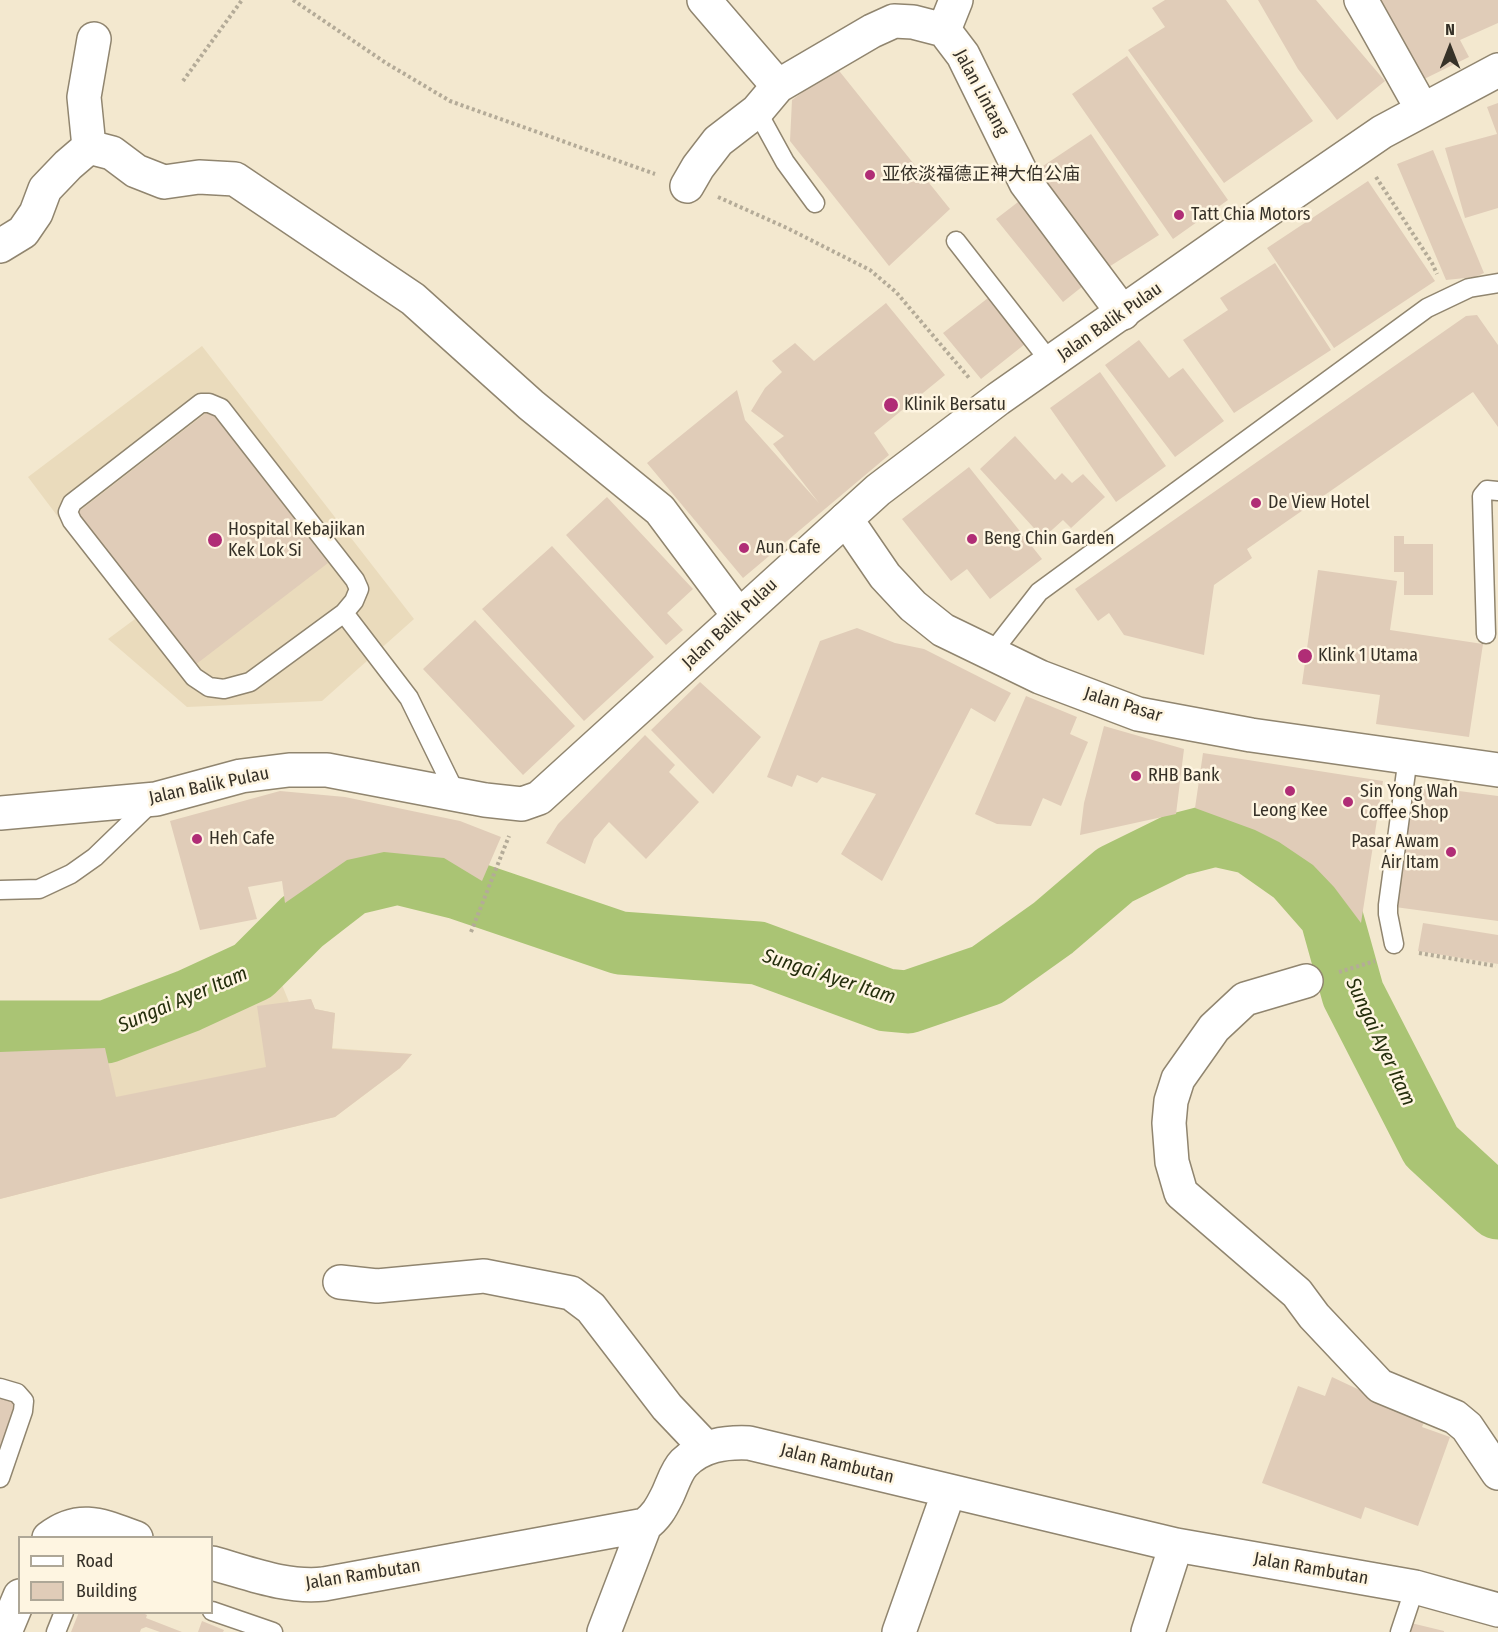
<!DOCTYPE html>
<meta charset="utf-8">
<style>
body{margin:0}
#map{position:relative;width:1498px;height:1632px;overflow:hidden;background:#f3e8cf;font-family:"Fira Sans Condensed",sans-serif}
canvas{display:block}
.legend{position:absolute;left:18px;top:1536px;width:195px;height:78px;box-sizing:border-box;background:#fef5e1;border:2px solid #aea797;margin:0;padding:8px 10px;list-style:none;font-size:18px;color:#363128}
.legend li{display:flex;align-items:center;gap:12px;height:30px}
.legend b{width:30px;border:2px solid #aea797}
.north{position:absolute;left:1420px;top:18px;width:60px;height:60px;-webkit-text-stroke:4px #fef5e1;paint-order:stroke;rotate:0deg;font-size:16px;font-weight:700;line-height:24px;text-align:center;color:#363128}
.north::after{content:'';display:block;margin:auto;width:21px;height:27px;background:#363128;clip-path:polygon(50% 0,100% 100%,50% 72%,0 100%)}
</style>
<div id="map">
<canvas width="1498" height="1632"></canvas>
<ul class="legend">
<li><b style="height:8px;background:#fff"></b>Road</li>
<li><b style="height:16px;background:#e0ccb8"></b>Building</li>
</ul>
<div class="north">N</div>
</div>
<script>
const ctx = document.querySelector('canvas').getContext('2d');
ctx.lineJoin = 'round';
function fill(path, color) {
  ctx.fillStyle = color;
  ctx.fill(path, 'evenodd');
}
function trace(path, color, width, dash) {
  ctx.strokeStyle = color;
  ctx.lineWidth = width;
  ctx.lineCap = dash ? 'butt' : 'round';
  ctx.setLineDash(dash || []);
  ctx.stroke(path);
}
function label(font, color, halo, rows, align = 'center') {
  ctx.font = font + ' "Fira Sans Condensed","Noto Sans SC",sans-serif';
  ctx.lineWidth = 5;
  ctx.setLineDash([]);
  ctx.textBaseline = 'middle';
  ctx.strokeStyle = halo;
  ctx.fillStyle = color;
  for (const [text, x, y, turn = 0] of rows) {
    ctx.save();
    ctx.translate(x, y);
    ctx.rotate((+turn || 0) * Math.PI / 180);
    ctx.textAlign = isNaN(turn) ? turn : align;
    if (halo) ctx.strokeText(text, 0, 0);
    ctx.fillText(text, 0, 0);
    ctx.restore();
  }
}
const built = new Path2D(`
 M202 346 414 619 322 701 187 707 108 639 135 619 28 477Z
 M280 980 289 1002 311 999 315 1009 335 1013 332 1048 412 1054 400 1068 335 1117 105 1172 0 1199V1052L105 1048 125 1045Z`);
const river = new Path2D(`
 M0 1032H106L188 1001 253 971 302 922 351 884 397 873 458 888 620 943 758 953 886 1000 908 1002 987 975 1053 928 1115 875 1176 845 1215 835 1251 843 1295 874 1331 915 1353 994 1431 1146 1498 1208`);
const building = new Path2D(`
 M1165 0H1226L1313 121 1224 183 1128 50 1165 27 1152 8Z
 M1258 0H1316L1385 81 1337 120 1298 69Z
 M1374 0H1498V23L1460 40 1469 57 1416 83Z
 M1127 56 1228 200 1173 239 1072 94Z
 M836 67 950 209 889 266 790 141 792 100Z
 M1498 103V208L1465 218 1445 148 1497 134 1487 107Z
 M1091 134 1159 235 1104 270 1037 170Z
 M1433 150 1484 273 1475 277 1446 280 1397 164Z
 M1368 181 1435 281 1334 348 1267 248Z
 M1022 199 1088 282 1063 302 996 219Z
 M1275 263 1331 350 1234 413 1183 340 1228 310 1220 298Z
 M988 298 1025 344 981 379 943 333Z
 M886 303 945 375 874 433 889 455 743 578 647 463 737 390 745 420 819 503 773 444 784 436 751 411 765 388 782 372 772 361 795 343 814 361Z
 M1477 315 1498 345V427L1473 392 1247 549 1252 558 1214 585 1204 655 1124 635 1109 613 1098 621 1075 589 1466 316Z
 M1139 340 1169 378 1183 368 1224 421 1175 457 1105 365Z
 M1100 372 1166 466 1116 502 1050 408Z
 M210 410 328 563 195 665 77 513Z
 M1015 436 1055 480 1062 473 1072 483 1083 474 1105 497 1071 528 1063 520 1043 538 980 469Z
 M969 467 1042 559 990 599 967 569 951 581 902 519Z
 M607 497 693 589 667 613 683 630 666 645 566 535Z
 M1394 536H1404V544H1433V595H1404V572H1394Z
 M552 546 654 657 584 721 482 609Z
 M1318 570 1397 581 1390 630 1483 644 1469 737 1376 724 1380 695 1302 684Z
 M475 620 575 726 523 775 423 669Z
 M857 628 895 643 924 649 1011 693 995 722 971 708 882 881 841 854 876 794 822 777 817 783 797 775 792 787 767 777 820 641Z
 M700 682 761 737 713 794 651 730Z
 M1026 696 1077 717 1070 734 1088 742 1061 806 1043 798 1031 826 997 824 975 814Z
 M1104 726 1184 749 1176 814 1080 835 1084 803Z
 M645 735 675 765 669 772 699 802 646 859 609 822 594 839 585 864 546 843 558 824Z
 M1203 753 1383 781 1361 923 1334 887 1313 865 1279 842 1255 830 1195 808Z
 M1412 785 1498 796V921L1395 907Z
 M280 791 345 797 460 821 501 837 482 881 444 858 384 852 347 860 285 903 282 881 248 887 257 919 200 930 170 821Z
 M1423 923 1498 935V964L1418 951Z
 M311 999 315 1009 335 1013 332 1049 412 1054 400 1068 335 1117 105 1172 0 1199V1052L105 1048 116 1097 266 1067 257 1006Z
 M1332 1377 1385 1402 1427 1415 1422 1427 1450 1437 1418 1526 1365 1507 1361 1519 1262 1483 1298 1386 1325 1396Z
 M0 1397 16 1402 0 1448Z
 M79 1612H141L147 1615 146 1618 182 1632H160L146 1627 141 1629 140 1632H71Z
 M202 1621 224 1630 223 1632H198Z
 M1411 1623 1444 1631V1632H1408Z`);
const path = new Path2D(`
 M293 0 386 63 450 101 655 174
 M183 81 242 0
 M1376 177 1432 263 1437 274
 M718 197 787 228 870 270 896 292 970 379
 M471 932 509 836
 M1419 953 1496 966
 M1339 972 1375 961`);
const lane = new Path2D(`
 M757 111 785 162 815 203
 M956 241 1052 364
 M201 403H209L221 408 355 580 359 589 354 601 344 613 250 682 224 689 209 687 194 677 72 521 68 512 72 503Z
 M344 613 409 698 456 794
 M1486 634 1482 496 1487 490 1498 491
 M990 655 1039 592 1427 308 1469 288 1498 283
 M0 890 39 889 71 874 95 857 154 800
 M1394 944 1388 914V905L1408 757
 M0 1388 17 1393 24 1401 23 1411 0 1478
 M212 1611 273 1632
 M56 1632 64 1612
 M1400 1632 1415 1587`);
const street = new Path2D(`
 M704 0 778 86
 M1361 0 1422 109
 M944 30 956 0
 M94 39 84 97 89 147 112 153 136 171 164 182 199 177 235 179 413 299 531 405 660 510 739 616
 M687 186 698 167 718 141 757 111 778 86 872 31 894 21 913 22 944 30 963 55 1026 183 1123 313
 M0 246 23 232 36 213 45 189 68 165 89 147
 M0 813 156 799 241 776 289 770H327L485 800 522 804 539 798 846 519
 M1306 981 1245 999 1214 1028 1178 1079 1171 1101 1169 1123 1172 1162 1181 1193 1297 1293 1314 1316 1380 1386 1455 1417 1467 1427 1498 1473
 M340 1282 377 1286 484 1276 571 1293 591 1308 667 1407 706 1448
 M49 1538C80 1514 103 1526 136 1538
 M212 1563C249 1573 285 1588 324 1584L645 1525C656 1517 661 1508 667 1496 672 1486 676 1471 684 1463 702 1445 725 1442 749 1443L1176 1545 1415 1587 1498 1610
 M5 1632 20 1596
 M604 1632 645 1525
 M899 1632 949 1491
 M1148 1632 1176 1545`);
const primary = new Path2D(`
 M1498 70 1382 132 1245 226 998 399 878 490 846 519 885 576 913 606 943 630 1040 677 1138 714 1251 735 1498 770`);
const markers = [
 [870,175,6,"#b02d76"],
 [1179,215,6,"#b02d76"],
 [891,405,8,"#b02d76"],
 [1256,503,6,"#b02d76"],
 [972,539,6,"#b02d76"],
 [215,540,8,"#b02d76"],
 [744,548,6,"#b02d76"],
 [1305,656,8,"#b02d76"],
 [1136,776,6,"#b02d76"],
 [1290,791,6,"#b02d76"],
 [1348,802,6,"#b02d76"],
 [197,839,6,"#b02d76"],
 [1451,852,6,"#b02d76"]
];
const streetNames = [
 ["Jalan Lintang",981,93,62],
 ["Jalan Balik Pulau",1110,322,-35],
 ["Jalan Balik Pulau",730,624,-43],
 ["Jalan Pasar",1123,705,17],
 ["Jalan Balik Pulau",209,786,-12],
 ["Jalan Rambutan",837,1464,14],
 ["Jalan Rambutan",1311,1569,10],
 ["Jalan Rambutan",363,1575,-9]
];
const poiNames = [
 ["亚依淡福德正神大伯公庙",882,175],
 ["Tatt Chia Motors",1191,215],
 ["Klinik Bersatu",904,405],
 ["De View Hotel",1268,503],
 ["Hospital Kebajikan",228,530],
 ["Kek Lok Si",228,551],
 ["Beng Chin Garden",984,539],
 ["Aun Cafe",756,548],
 ["Klink 1 Utama",1318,656],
 ["RHB Bank",1148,776],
 ["Sin Yong Wah",1360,792],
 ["Coffee Shop",1360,813],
 ["Leong Kee",1290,811,"center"],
 ["Heh Cafe",209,839],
 ["Pasar Awam",1439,842,"right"],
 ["Air Itam",1439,863,"right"]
];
const waterNames = [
 ["Sungai Ayer Itam",829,977,18],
 ["Sungai Ayer Itam",183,1000,-23],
 ["Sungai Ayer Itam",1380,1042,65]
];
fill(built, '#eadbbc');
trace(river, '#aac474', 63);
fill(building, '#e0ccb8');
trace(lane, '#90856f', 21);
trace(street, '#90856f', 36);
trace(primary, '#90856f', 36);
trace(path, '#b4ab98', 4, [3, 3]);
trace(lane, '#fff', 18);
trace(street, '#fff', 33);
trace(primary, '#fff', 33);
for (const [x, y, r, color] of markers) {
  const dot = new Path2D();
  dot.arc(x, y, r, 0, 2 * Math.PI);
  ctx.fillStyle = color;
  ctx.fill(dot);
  trace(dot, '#fef5e1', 2);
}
label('18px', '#363128', '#fef5e1', streetNames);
label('18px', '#363128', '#fef5e1', poiNames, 'left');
label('italic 20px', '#242e0c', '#fef5e1', waterNames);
</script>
